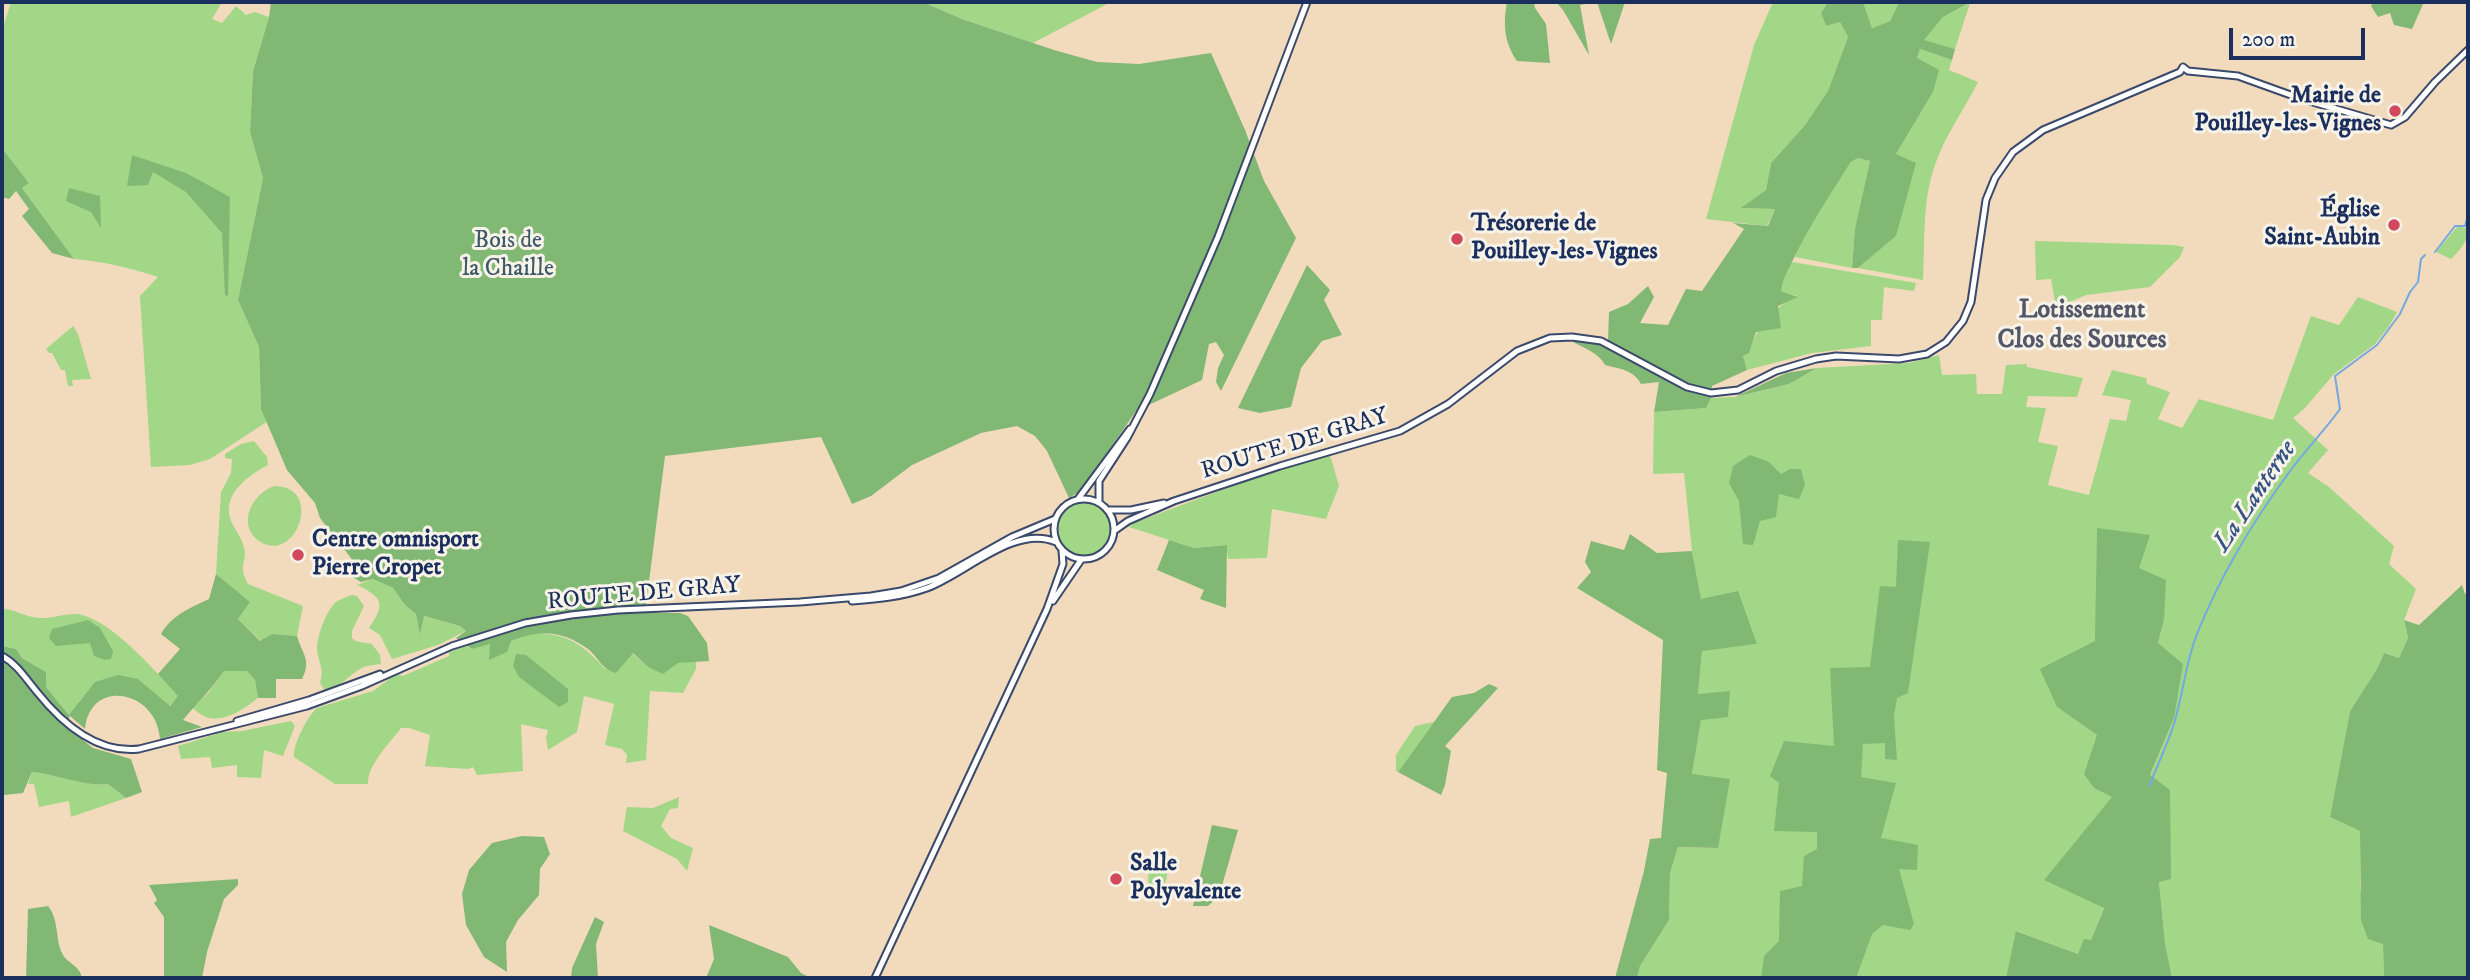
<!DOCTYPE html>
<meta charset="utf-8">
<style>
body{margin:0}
#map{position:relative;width:2470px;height:980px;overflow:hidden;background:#f1dbbc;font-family:"IM FELL DW Pica",serif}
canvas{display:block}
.frame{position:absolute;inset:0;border:4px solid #1b2f5e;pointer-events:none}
.scale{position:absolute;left:2229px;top:28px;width:136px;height:32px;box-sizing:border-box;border:4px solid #1b2f5e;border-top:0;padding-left:9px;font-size:21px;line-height:24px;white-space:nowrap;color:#1b2f5e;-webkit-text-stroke:5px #f7f3e8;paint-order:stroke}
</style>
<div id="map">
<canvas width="2470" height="980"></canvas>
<div class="frame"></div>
<div class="scale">200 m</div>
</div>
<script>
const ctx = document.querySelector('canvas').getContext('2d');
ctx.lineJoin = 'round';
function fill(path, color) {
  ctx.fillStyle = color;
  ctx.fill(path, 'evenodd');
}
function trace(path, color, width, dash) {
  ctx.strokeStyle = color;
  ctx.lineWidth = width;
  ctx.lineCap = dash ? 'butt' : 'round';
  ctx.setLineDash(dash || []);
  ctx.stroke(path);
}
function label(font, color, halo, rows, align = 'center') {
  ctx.font = font + ' "IM FELL DW Pica",serif';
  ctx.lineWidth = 6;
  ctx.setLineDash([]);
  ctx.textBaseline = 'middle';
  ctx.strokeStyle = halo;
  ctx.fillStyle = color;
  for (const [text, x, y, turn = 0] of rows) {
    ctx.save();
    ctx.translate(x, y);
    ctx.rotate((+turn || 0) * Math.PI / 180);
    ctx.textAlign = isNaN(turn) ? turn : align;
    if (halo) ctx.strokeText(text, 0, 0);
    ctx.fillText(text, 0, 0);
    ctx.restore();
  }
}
const green = new Path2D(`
 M11 2H222L212 19 222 23 236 6 246 15 255 12 269 17 253 71 250 132 263 178 238 300 259 347 261 409 268 421 210 459 190 465 151 467 140 296 158 277C131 268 102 261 74 259L22 188 29 183 2 148V31Z
 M923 2H1111L1033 43 962 19Z
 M1773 2H1828L1821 13 1826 26 1840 22 1848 37 1828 91 1805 125 1771 163 1766 190 1743 208 1775 209 1767 226 1706 219 1754 45Z
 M1863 2H1899L1890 21 1872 28Z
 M1970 3 1955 49 1923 40 1943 17Z
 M1920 49 1952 60 1949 70 1978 82C1964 110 1945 135 1935 165 1922 201 1925 242 1923 280L1858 268 1896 236V154L1933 92 1917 58Z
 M1858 158 1870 161 1855 228 1852 268 1795 257 1807 229 1851 162Z
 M2458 226 2468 229C2468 242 2460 250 2451 259L2436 252Z
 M2035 241 2173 245 2184 247 2180 257 2150 287 2086 295 2056 308 2051 279 2036 280Z
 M1792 262 1916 283 1914 291 1884 287 1882 320H1871V346L1812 353 1747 370 1743 356 1749 353C1758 325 1770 310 1797 296L1781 291 1782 277Z
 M2358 297 2397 312 2389 326 2375 344 2334 374 2304 409 2293 418 2328 450 2308 473 2329 487 2394 546 2389 564 2416 589 2404 620 2408 638 2399 658 2384 653 2377 669 2350 711 2330 817 2360 831V889L2383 944 2384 978H2172L2165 943 2159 881 2171 878 2150 776 2174 718 2158 643 2164 620 2139 568 2097 529 2096 641 2057 707 2097 735 2094 788 2113 797 2044 880 2104 907 2091 940 2078 954 2017 931 2006 978H1637L1640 966 1669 920 1670 873 1678 847 1718 848 1692 774 1701 719 1730 692 1698 694 1702 650 1757 644 1701 600 1692 551 1684 473 1653 474 1654 412 1706 408 1711 398 1735 397 1789 384 1817 368 1909 363 1939 355 1942 375 1976 374 1977 394H2002L2006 365 2027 364V367L2083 378 2077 397 2028 396 2026 407 2046 408 2038 442 2058 446 2048 485 2089 495 2110 419 2126 421 2131 400 2102 395 2112 370 2146 378 2147 384 2170 392 2158 419 2182 428 2199 399 2273 420 2311 316 2339 325Z
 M73 326 78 334 91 379 72 380 73 386H68L65 370H61L52 353H49L46 349Z
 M254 441 267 457 268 465C249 475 223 493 230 518 233 528 242 537 244 548 248 562 237 564 248 584L303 606 297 636 272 634 261 641 238 619 249 602 216 574 221 492 231 473 232 459 225 458V454L241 444Z
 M1330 455 1339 486 1326 519 1272 509 1267 558 1228 559 1226 545 1194 548 1126 526 1272 471Z
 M274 486C325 486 296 566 259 541 236 524 252 494 274 486Z
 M1057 529a27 27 0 1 1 54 0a27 27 0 1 1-54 0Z
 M373 579 393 588 405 605 416 614 420 632 423 616 460 626 466 631 438 645 392 659 380 635 369 628C385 604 384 598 357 585Z
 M352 595 357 596 364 606 352 631V638L355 641 372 644 380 655 381 664C375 665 369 665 364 667 350 673 340 689 324 690L320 682C325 669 318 662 317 649 317 636 326 611 336 602 340 599 347 597 352 595Z
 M2 609C15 609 25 617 39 618 52 619 65 613 77 614 110 618 156 672 179 696L169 706 138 679 82 698 70 716 46 687V672L22 658 16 649 2 646Z
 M530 633C566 633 581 642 605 669L632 653 648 667 696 660V669L683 693 650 691 646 760 626 763 627 755 622 749 605 745 614 704 584 696 577 732 548 750 546 738 548 730 521 724 523 771 477 775 473 767 468 769 425 766 430 735 409 728H401C390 743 367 765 368 784H335L294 757C292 746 308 715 317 708L373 691 396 674 403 676 449 656V652L466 646 472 649 491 643 490 660 511 641Z
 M224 671H247L255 680 258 698C239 713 214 730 193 708L209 692Z
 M291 721 295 726 283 756 264 750 261 778 237 777V765L212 768 210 757 181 759 178 746 223 732 242 731Z
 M1434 722 1398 772 1396 771V755L1415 726Z
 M32 772C57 774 83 787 108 784L126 798 71 817 69 801 39 807 34 784H28Z
 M679 797 678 808 670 809 661 826 671 838 693 848 687 871 677 859 623 831 627 807 653 808Z
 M1161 855 1168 863C1167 876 1168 893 1151 890 1146 879 1147 858 1161 855Z`);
const forest = new Path2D(`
 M271 2H923L962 19 1054 50 1097 62 1139 64 1211 53 1245 130 1264 181 1296 238 1221 391 1216 382 1218 368 1224 355 1216 342 1209 344 1202 380 1136 411 1081 491 1069 498 1047 451 1035 436 1017 426 981 433 912 465 871 496 852 504 821 437 665 456 645 613H680L688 616 707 643 709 661 678 663 663 674 648 667 633 653 616 673C600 668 600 659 588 649 562 630 539 629 511 641L507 652 489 660 490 644 472 649 456 638 466 631 460 626 424 616 420 634 416 614 405 605 393 588 373 579 361 582 349 575 354 562 320 518 315 503 287 470 261 409 259 347 238 300 263 178 250 132 253 71 269 17Z
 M1507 2H1534L1535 8 1546 24 1550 63 1517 61C1504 42 1503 24 1507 2Z
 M1556 2H1625L1611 44 1597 2 1580 5 1589 55 1563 10Z
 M1828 2H1863L1872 28 1890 21 1899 2H1971L1943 17 1924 40 1955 49 1952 60 1920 49 1917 58 1939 70 1933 92 1896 154 1916 163 1896 236 1858 268H1852L1855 228 1870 161 1858 158 1851 162C1831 193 1811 223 1795 256 1789 269 1783 276 1781 291L1798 297 1778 306 1781 328 1756 332 1749 353 1743 356 1747 370 1712 386 1711 398 1706 408 1654 412 1659 382 1641 384C1634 370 1620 369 1605 365 1599 353 1584 348 1573 342L1608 340 1609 312 1628 304 1648 286 1654 297 1640 323 1668 325 1686 289 1702 291 1744 229 1733 223 1768 226 1775 209 1741 208 1766 190 1771 163 1805 125 1828 91 1848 37 1840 22 1826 26 1821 13Z
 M2373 2H2424L2412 29 2394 25 2390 13 2378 17 2371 6Z
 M2 148 29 183 22 188 74 259 52 253 22 216 29 209 16 191 9 199 2 197Z
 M132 155 186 173 230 197 228 296 225 295 222 233 186 192 153 172 148 185 127 186Z
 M69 188 100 196 101 228 91 212 66 201Z
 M1307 265 1330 290 1324 300 1342 335 1322 341 1301 368 1291 407 1260 413 1238 408Z
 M1817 368 1789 384 1735 397 1786 373Z
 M1750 455 1769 462 1781 474 1790 469H1801L1805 485 1799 499 1779 494 1776 517 1760 521 1753 545 1743 544 1739 501 1729 483 1733 466Z
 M2097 528 2150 535 2139 568 2166 580 2164 620 2158 643 2183 664 2174 718 2150 775 2170 790 2171 879 2159 882 2165 943 2172 978H2006L2016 931 2078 954 2084 939 2091 940 2104 908 2044 880 2112 797 2094 788 2084 774 2097 735 2057 707 2040 669 2095 641Z
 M1630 534 1657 553 1692 551 1701 599 1738 591 1757 644 1702 651 1698 694 1730 691 1728 717 1701 720 1692 774 1730 779 1718 848 1678 847 1670 873 1669 920 1640 966 1637 978H1615L1644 871 1650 839 1661 838 1667 773 1657 770 1663 640 1577 588 1591 572 1585 562 1591 541 1624 550Z
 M1169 540 1194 548 1227 545 1226 608 1200 599 1204 590 1157 570Z
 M1898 540 1930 542 1908 693 1897 698 1894 716 1897 760 1885 759V743L1863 744 1861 777 1896 783 1881 838 1918 845 1917 870 1899 869 1914 924 1910 930 1883 925 1872 934 1856 978H1761L1764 956 1779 941 1780 891 1802 886 1804 856 1817 849V832L1774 831 1779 783 1770 776 1784 741 1834 746 1830 668 1870 667 1880 586 1896 587Z
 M216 574 250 602 238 619 260 641 272 634 297 636C302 654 312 660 302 679H276V698H258L255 680 247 671H224C212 689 197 703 183 720L202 727 160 739C157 690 90 677 85 729L70 716 65 726 93 748 131 759 142 792 126 798 108 784C83 787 57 774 32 772L23 793 4 795 2 812V646L16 649 22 658 46 672V687L69 715 95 682 118 675 138 679 170 706 178 696 158 674 180 649 161 634C172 615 190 608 209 599Z
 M2462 585 2465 594 2468 592V978H2384L2383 944 2368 939 2361 920 2360 831 2330 817 2350 711 2377 669 2384 653 2399 658 2408 638 2404 620 2419 625Z
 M88 620 100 628 113 651 111 659 105 660 94 656 90 643 56 646 49 638 52 629Z
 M516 654 526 655 568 689V702L559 707 519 677 513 666Z
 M1489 684 1498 688 1445 746 1451 751 1445 785 1441 795 1398 772 1452 697 1474 693Z
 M1212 825 1238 830 1219 896 1208 906H1193Z
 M522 836 544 837 550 854 540 869 539 895 518 920 506 942 507 972 484 957 466 925 462 894 469 870 492 843Z
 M238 879V885L224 899 207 952 202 978H164V917L154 903 157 900 149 885Z
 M48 906C59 919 55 938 62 953 67 964 80 965 82 978H26L28 909Z
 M595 917 604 922 596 944 598 978H571L572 968Z
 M709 925 788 957 801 973 811 978H706L714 959Z`);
const stream = new Path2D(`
 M2435 252 2455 226H2465L2468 215
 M2149 786C2157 767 2166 747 2173 727 2183 696 2185 664 2197 634 2221 574 2255 518 2293 467 2308 447 2325 430 2340 409L2335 376 2377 345 2400 314 2410 292 2418 282 2421 259 2425 255`);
const secondary = new Path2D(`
 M1054 529a30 30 0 1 1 60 0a30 30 0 1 1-60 0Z
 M1078 499 1130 429
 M1099 503V481L1127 438 1150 394 1218 237 1307 2
 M1109 510H1131L1164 503
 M1114 531 1128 521 1174 501 1280 466 1400 431 1448 404 1517 351 1550 338 1572 337 1601 341 1687 387 1711 393 1738 390 1776 371 1816 359 1836 356 1899 359 1927 354 1946 342 1963 321 1971 302 1986 200 1995 178 2013 152 2043 130 2180 72 2183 67 2188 71 2238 76 2299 98 2391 125 2405 117 2435 82 2468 50
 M852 601C878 599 902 597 927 588 965 574 1015 524 1056 542
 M1053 601 1081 560
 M2 656C17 664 26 679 37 692 61 722 96 754 139 749L307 706 362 686 452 646 525 623 571 615 618 610 800 602 871 596 901 591 939 578 1012 537 1055 519
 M237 721 309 700 380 674
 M875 978 1047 609 1063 564 1062 551`);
const markers = [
 [2395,111,7,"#d1495b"],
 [2394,225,7,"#d1495b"],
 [1457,239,7,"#d1495b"],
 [298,555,7,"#d1495b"],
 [1116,879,7,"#d1495b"]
];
const poiNames = [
 ["Mairie de",2381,97,"right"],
 ["Pouilley-les-Vignes",2381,125,"right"],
 ["Église",2380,211,"right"],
 ["Saint-Aubin",2380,239,"right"],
 ["Trésorerie de",1471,225],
 ["Pouilley-les-Vignes",1471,253],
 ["Centre omnisport",312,541],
 ["Pierre Cropet",312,569],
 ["Salle",1130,865],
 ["Polyvalente",1130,893]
];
const parkNames = [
 ["Bois de",508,242],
 ["la Chaille",508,270]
];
const streetNames = [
 ["ROUTE DE GRAY",1295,445,-17],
 ["ROUTE DE GRAY",644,595,-5]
];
const neighbourhoodNames = [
 ["Lotissement",2082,312],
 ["Clos des Sources",2082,342]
];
const waterNames = [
 ["La Lanterne",2256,497,-56]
];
fill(green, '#a2d787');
fill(forest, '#81b874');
trace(stream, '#73a9e1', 2);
trace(secondary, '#3b496c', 9);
trace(secondary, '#fff', 5);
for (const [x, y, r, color] of markers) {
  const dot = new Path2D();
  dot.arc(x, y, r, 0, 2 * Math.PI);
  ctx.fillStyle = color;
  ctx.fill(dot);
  trace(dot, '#f7f3e8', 2.5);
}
label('bold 24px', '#1b2f5e', '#f7f3e8', poiNames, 'left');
label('24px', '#3d5968', '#f7f3e8', parkNames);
label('24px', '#1b2f5e', '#f7f3e8', streetNames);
label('bold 26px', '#545768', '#f7f3e8', neighbourhoodNames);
label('italic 26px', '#355485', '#f7f3e8', waterNames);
</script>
